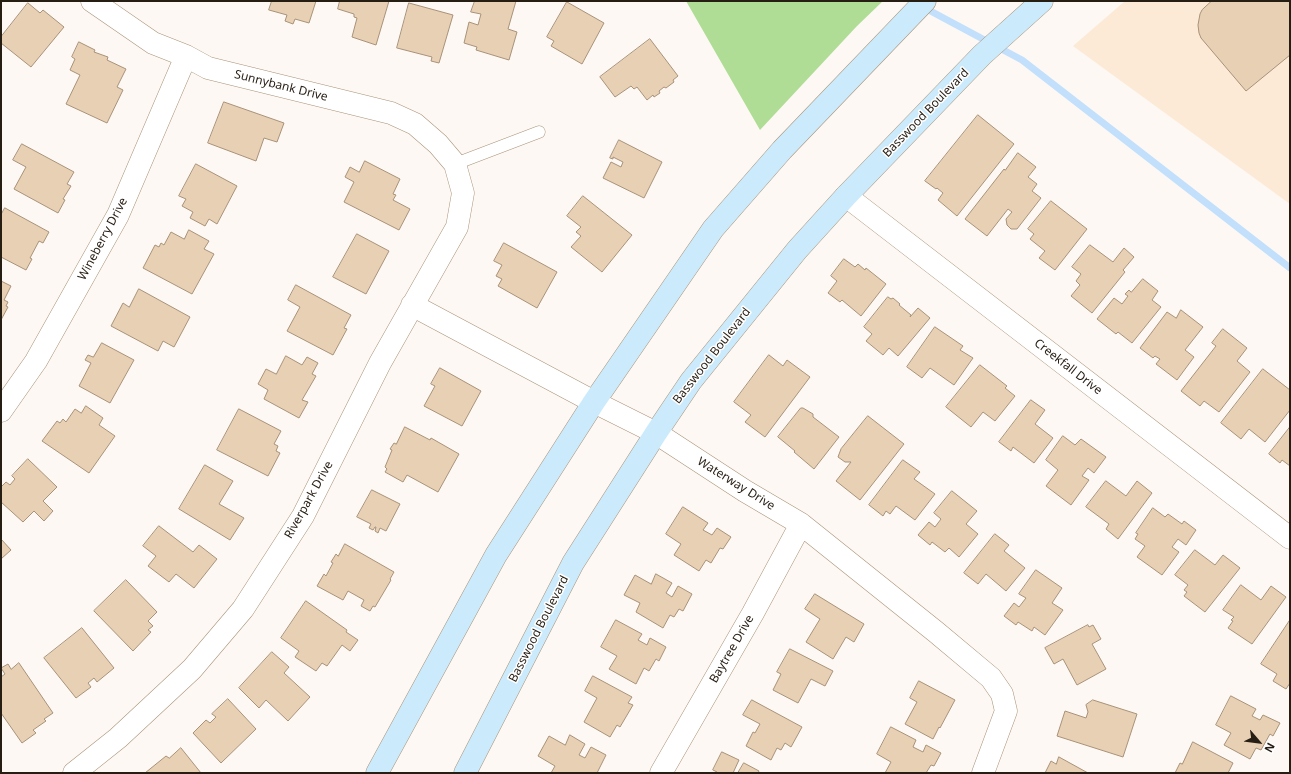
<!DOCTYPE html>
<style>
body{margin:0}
#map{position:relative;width:1291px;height:774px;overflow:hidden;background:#fdf8f3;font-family:"Noto Sans",sans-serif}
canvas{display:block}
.frame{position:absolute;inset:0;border:2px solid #261d13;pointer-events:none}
.north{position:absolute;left:1239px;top:722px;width:40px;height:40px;-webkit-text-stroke:3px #fff;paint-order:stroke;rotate:118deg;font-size:11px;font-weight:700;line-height:16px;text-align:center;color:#261d13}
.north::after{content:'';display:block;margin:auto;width:14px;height:18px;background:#261d13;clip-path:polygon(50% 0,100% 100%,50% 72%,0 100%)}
</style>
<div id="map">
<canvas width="1291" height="774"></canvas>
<div class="frame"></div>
<div class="north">N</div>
</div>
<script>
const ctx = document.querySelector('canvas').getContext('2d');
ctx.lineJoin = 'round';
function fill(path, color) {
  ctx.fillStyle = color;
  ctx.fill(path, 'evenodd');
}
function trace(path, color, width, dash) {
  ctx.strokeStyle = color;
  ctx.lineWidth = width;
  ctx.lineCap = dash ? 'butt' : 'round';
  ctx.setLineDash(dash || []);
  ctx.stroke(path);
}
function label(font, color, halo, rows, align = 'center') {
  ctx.font = font + ' "Noto Sans",sans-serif';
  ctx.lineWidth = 3;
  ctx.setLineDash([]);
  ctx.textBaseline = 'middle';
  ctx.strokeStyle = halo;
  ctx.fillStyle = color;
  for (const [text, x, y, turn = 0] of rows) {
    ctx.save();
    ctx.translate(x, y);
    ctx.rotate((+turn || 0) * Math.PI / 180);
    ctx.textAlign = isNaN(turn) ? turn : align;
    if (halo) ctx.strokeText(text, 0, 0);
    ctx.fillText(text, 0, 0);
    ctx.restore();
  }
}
const built = new Path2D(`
 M1125 1H1290V204L1073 46Z`);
const green = new Path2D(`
 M686 1H883L857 26 760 130Z`);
const stream = new Path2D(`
 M923 7 1022 60 1290 268`);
const building = new Path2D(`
 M272 1H316L309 23 295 19 293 24 285 21 287 15 269 10Z
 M340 1H389L376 45 352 37 357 18 354 17V14L338 9Z
 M475 1H516L508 29 517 32 509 60 476 50 477 47 464 43 469 22 478 25 481 14 471 12Z
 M1212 1H1290V55L1246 91 1201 38 1199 33 1198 25 1200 14 1202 10Z
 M567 2 604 23 582 64 551 46 554 41 547 37Z
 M28 3 40 13 43 10 64 27 31 67 1 43V37Z
 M409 3 453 15 439 63 431 61 432 57 397 48Z
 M650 39 678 76 673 80 674 82 666 88 664 87 659 91 660 93 654 97 653 95 647 100 637 87 634 89 631 86 615 97 600 77Z
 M79 42 95 50 94 52 108 57 107 60 126 69 117 87 123 90 107 123 66 104 80 75 70 70 75 59 72 57Z
 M224 102 284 123 277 142 264 138 256 161 208 143Z
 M978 115 1014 144 957 216 938 200 943 193 937 188 936 189 925 181Z
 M619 140 662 162 644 198 603 178 611 162 621 167 623 162 613 157V159L610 158Z
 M22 144 74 172 67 184 71 186 63 199 65 200 58 213 14 189 26 167 13 160Z
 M1018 153 1036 167 1028 177 1037 184 1032 191 1041 198 1017 229H1011L1007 225 1006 219 1012 212 1008 209 987 236 965 219 1004 169 1005 170Z
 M365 161 400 179 393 194 396 195 393 200 410 209 399 230 344 202 354 182 345 177 350 167 359 172Z
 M196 164 237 186 217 224 209 219 205 226 190 218 193 212 182 206 186 199 179 196Z
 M583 196 632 235 602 272 571 247 581 236 576 232 581 227 567 216Z
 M1051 201 1087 229 1055 270 1039 258 1045 251 1030 239 1034 234 1028 229Z
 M5 208 49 232 43 243 39 241 30 258 32 259 26 270 1 257V215Z
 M189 230 209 241 204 249 214 254 192 294 143 268 155 245 159 247 161 243 164 245 171 232 184 239Z
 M357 234 389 251 366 294 333 277Z
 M504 243 557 272 537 308 498 286 502 279 496 276 502 265 494 261Z
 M1090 245 1113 262 1124 248 1134 257 1123 270 1125 272 1092 313 1071 296 1080 285 1076 281 1081 274 1072 267Z
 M844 259 855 267 858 264 865 270 866 268 886 284 861 316 842 300 840 302 828 293 837 281 831 276Z
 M1143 279 1158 291 1152 300 1161 307 1132 343 1118 332 1116 334 1097 319 1114 298 1122 304 1128 296 1125 294 1129 290 1131 292Z
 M1 281 11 286 4 300 8 302 6 306 8 307 1 320Z
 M296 285 351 315 344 328 347 329 333 355 287 331 300 307 288 300Z
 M139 289 190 317 174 347 163 341 158 351 111 326 123 303 129 307Z
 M888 297 891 299 893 298 900 304 899 305 911 315 910 317 918 308 930 318 898 356 889 348 883 355 866 341 872 334 864 327Z
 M1181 310 1203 327 1185 350 1194 357 1177 380 1156 364 1160 359 1155 356 1153 358 1140 348 1167 312 1176 318Z
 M935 327 963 346 960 350 973 358 954 385 930 368 922 378 907 367Z
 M1223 329 1247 348 1237 361 1250 372 1219 412 1204 401 1200 406 1181 391 1216 346 1212 343Z
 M102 343 134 360 110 403 79 386 91 363 85 360 88 355 93 357Z
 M769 355 783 366 787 360 810 377 765 437 745 422 751 415 734 402Z
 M286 356 302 365 307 357 318 363 312 374 316 376 302 400 308 402 299 418 264 399 268 390 258 384 266 369 276 374Z
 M980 365 1007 386 1005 388 1015 396 995 421 983 412 971 427 946 407Z
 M440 368 481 391 462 426 424 406 435 386 431 384Z
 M1263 369 1290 390V410L1265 442 1249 429 1241 439 1221 423Z
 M1031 400 1045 410 1035 424 1053 438 1034 463 1013 447 1011 451 999 442Z
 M86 406 103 418 99 425 115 436 89 473 42 441 57 421 60 423 63 419 66 422 75 409 81 413Z
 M801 408H803L813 414V417L839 437 814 469 794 452 795 451 778 437Z
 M239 409 281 431 274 444 278 446 276 451 280 453 268 476 217 450Z
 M868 416 904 444 860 500 836 481 851 462H845L838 457 841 449Z
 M405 427 430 440 431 438 459 454 438 492 407 475 403 482 385 472 387 469 385 467 392 450 390 449 394 443 396 444Z
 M1290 427V466L1282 460 1280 463 1269 454Z
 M1063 436 1075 445 1081 439 1106 457 1094 473 1088 468 1082 476 1089 480 1071 505 1046 486 1058 470 1046 460Z
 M28 459 57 487 43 501 53 511 44 521 34 511 23 522 1 502V487L6 482 10 485 15 479 12 476Z
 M903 460 920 472 914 479 935 494 915 520 896 506 890 514 886 511 883 516 869 505Z
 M205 465 233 481 219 504 244 518 230 540 179 509Z
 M1106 481 1126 496 1137 481 1152 493 1118 539 1106 529 1109 524 1086 507Z
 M372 490 400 504 386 531 380 528 378 533 375 531 376 527H375L373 530 369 528 371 524 357 517Z
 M952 491 977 511 966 524 978 534 959 557 949 548 945 552 932 542 930 545 918 535 929 522 935 527 941 519 934 513Z
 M683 507 708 523 703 530 712 535 717 528 731 537 723 549 720 548 711 563 706 560 699 571 674 555 681 544 666 534Z
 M1153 508 1165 517 1168 514 1182 524 1184 521 1196 530 1186 545 1178 539 1172 547 1179 552 1162 575 1137 557 1145 546 1135 539 1138 534 1136 533Z
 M159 526 193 552 199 545 217 559 194 588 176 574 169 582 148 566 156 556 143 546Z
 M995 534 1009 545 1004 551 1025 568 1006 591 986 574 978 584 964 573Z
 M1 539 11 550 1 559Z
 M345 544 394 572 390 579 391 580 375 607 373 606 370 611 361 606 364 600 348 591 343 600 317 586 324 574 326 576 333 563 331 562 336 554 338 556Z
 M1195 550 1215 565 1223 555 1240 568 1205 612 1184 596 1187 592 1184 590 1188 585 1175 575Z
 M1036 570 1062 588 1052 603 1063 610 1045 635 1034 627 1032 631 1018 622 1016 625 1004 616 1014 603 1019 607 1026 598 1019 594Z
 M656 574 672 583 666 593 672 597 678 586 692 594 683 611 679 609 674 617 670 615 663 628 636 612 640 603 624 595 635 575 651 584Z
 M126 580 157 612 148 621 153 626 148 630 151 632 133 651 94 611Z
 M1241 585 1261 600 1271 586 1286 597 1252 644 1228 628 1233 621 1231 620 1234 617 1223 610Z
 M815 594 864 624 854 642 846 637 833 659 806 642 820 619 805 609Z
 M306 601 347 630 346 632 358 640 350 651 342 645 327 666 322 663 316 671 295 657 299 651 281 638Z
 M616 620 642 634 638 640 647 645 650 638 666 647 659 661 656 659 649 671 644 668 636 684 609 669 617 656 601 647Z
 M1290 620V683L1286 689 1273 681 1277 674 1261 664Z
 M1088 625 1089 627 1093 625 1101 639 1092 644 1106 669 1077 685 1063 659 1054 664 1045 648Z
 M82 628 114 668 97 682 94 678 88 683 91 687 76 698 44 658Z
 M790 649 833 671 825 686 811 679 798 703 773 690 781 674 777 672Z
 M272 652 289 667 284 673 310 697 288 721 266 700 259 708 239 688Z
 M19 663 53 713 44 719 46 721 33 730 36 733 22 743 1 713V677L5 674 1 668 8 664 11 669Z
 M593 676 632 697 628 703 633 705 620 727 617 725 610 737 584 722 597 698 585 691Z
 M919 681 955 700 940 728 939 727 933 739 905 724 917 702 910 698Z
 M1231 696 1256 709 1252 716 1260 720 1263 715 1280 723 1273 736 1270 734 1261 750 1256 748 1250 759 1224 745 1231 733 1216 725Z
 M228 699 256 729 221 763 193 733 206 720 210 723 216 717 212 714Z
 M752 700 802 727 791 747 785 743 781 750 777 748 771 760 746 746 753 732 755 733 760 724 743 715Z
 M1093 700 1137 714 1123 757 1057 736 1065 711 1086 718 1088 712 1086 705Z
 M891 727 916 740 913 747 923 752 926 745 941 753 934 766 931 765 926 773H885L891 762 877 754Z
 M570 735 585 744 579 755 585 758 591 747 606 755 597 773H551L555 766 538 756 549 736 565 745Z
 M1193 742 1233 763 1228 773H1175L1180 763 1182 764Z
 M181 748 201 773H145L166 756 169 758Z
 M722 752 739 760 733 773H717V772L713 770Z
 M1059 757 1088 773H1045L1051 761 1056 764Z
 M744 763 759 771 758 773H738Z`);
const lane = new Path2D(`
 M455 164 539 132`);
const street = new Path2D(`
 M846 196 1290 538
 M412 305 594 402 656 433 745 491 801 524 936 632 991 678 1002 694 1006 711 983 773
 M1 411 36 361 118 215 186 56
 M74 773 118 738 192 669 243 609 303 516 380 363 457 227 463 193 455 164 438 144 415 124 391 113 208 68 186 56 153 43 92 1
 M661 773 753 613 801 524`);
const secondary = new Path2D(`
 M377 773 496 555 594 402 713 229 782 150 925 1
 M465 773 573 563 656 433 691 381 797 250 846 196 982 55 1042 1`);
const streetNames = [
 ["Sunnybank Drive",281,86,14],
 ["Basswood Boulevard",926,113,-46],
 ["Wineberry Drive",103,239,-62],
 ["Basswood Boulevard",712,356,-52],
 ["Creekfall Drive",1068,367,38],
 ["Waterway Drive",736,484,32],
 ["Riverpark Drive",309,500,-61],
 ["Basswood Boulevard",539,629,-63],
 ["Baytree Drive",732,649,-60]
];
fill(built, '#fcead6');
fill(green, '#afdd95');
trace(stream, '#c2e0fb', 7);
fill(building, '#e8d0b5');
trace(building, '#a89278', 1);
trace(lane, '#a99379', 13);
trace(street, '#a99379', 23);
trace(secondary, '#a99379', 23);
trace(lane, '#fff', 12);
trace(street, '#fff', 22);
trace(secondary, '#cbebfd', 22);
label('12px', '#261d13', '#fff', streetNames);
</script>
